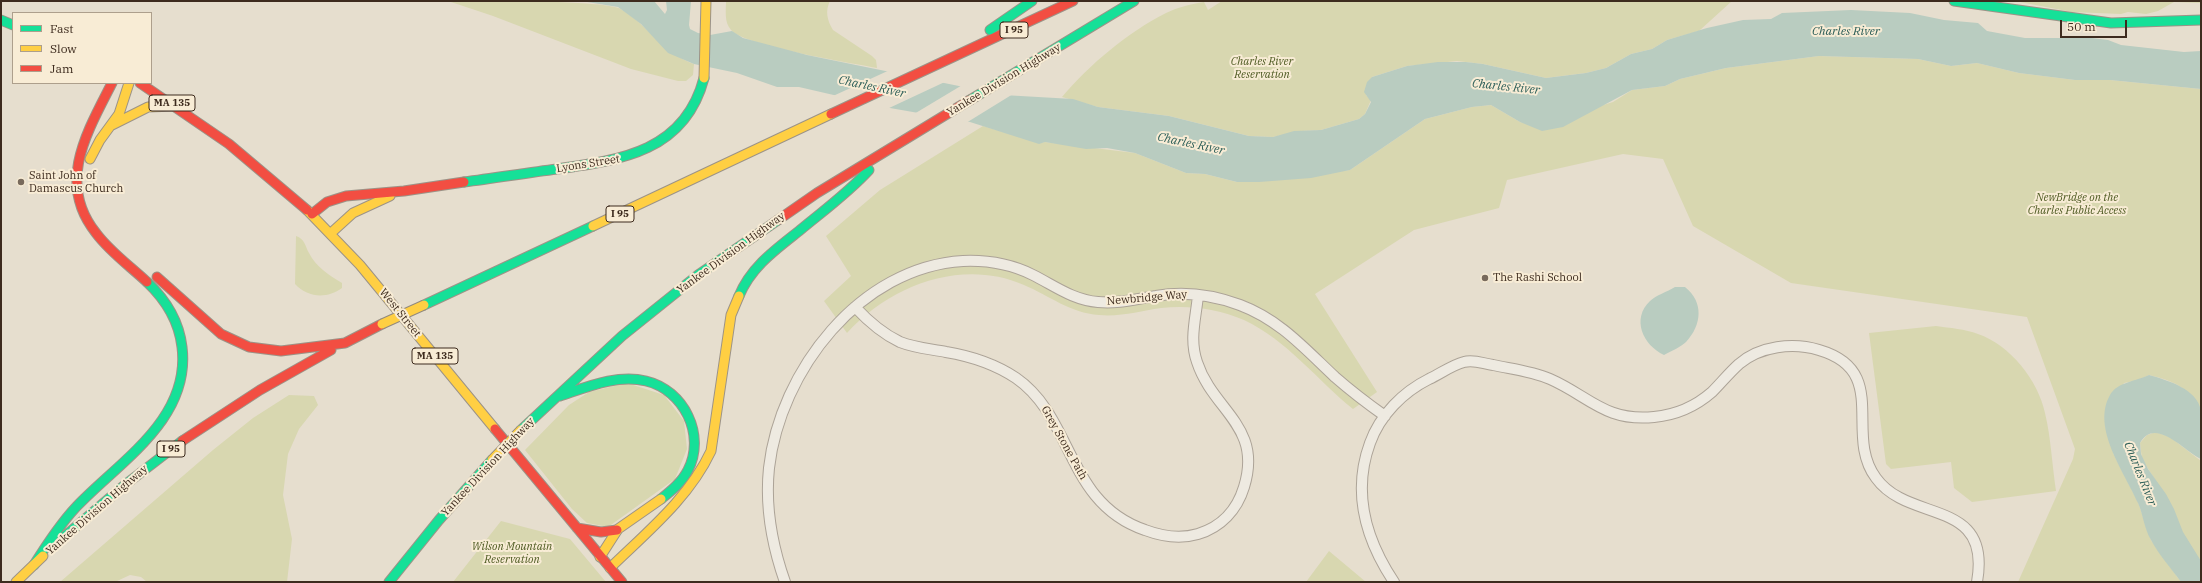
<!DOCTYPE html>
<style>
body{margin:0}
#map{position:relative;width:2202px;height:583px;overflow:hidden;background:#e6dece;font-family:"IBM Plex Serif",serif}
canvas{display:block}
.frame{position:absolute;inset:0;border:2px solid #3d2b1e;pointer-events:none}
.legend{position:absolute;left:12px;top:12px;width:140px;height:72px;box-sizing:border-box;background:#f8ecd5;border:1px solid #ad9f8c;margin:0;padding:5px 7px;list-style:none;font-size:12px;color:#3d2b1e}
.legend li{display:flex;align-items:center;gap:8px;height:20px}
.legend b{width:20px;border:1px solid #ad9f8c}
.scale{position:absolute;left:2060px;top:20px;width:67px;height:18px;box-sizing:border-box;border:2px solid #3d2b1e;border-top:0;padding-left:5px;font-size:12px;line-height:14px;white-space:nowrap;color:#3d2b1e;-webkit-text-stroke:3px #f8ecd5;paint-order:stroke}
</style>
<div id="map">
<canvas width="2202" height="583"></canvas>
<div class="frame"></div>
<ul class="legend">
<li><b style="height:5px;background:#16e098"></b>Fast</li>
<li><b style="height:5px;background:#ffcf43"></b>Slow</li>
<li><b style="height:5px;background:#f24e42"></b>Jam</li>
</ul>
<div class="scale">50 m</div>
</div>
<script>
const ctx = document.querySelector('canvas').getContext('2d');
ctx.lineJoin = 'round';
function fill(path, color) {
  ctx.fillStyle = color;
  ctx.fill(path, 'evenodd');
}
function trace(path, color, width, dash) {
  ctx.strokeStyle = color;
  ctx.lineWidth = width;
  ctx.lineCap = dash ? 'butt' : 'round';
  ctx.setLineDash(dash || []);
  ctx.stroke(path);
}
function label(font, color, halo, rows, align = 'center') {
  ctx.font = font + ' "IBM Plex Serif",serif';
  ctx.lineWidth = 4;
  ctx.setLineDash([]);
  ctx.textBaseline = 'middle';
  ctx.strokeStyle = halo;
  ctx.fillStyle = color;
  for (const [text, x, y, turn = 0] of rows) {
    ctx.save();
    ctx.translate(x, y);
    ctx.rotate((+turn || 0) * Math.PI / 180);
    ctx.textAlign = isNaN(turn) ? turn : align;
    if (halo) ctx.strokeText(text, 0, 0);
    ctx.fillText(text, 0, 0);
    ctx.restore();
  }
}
const green = new Path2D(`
 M448 1C480 1 596 0 619 8 647 23 662 53 694 64L693 75 686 81H678L631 69 493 16Z
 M726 1H830C825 11 827 20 833 30L872 56 876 60 877 68C852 63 744 46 731 30 724 22 726 11 726 1Z
 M1222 1H1732L1699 31 1667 40 1652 49 1631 54 1606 68 1586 73 1546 78 1483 64 1457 61 1407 66 1372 77 1366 95 1371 100 1365 114 1359 119 1321 130 1301 131 1273 137 1249 136 1169 116 1098 107 1062 97C1089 65 1128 32 1166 13 1178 7 1192 4 1204 2L1208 10Z
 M2015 1H2201V3L2174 2 2158 11 2146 14 2128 12 2121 14 2072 12Z
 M1819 56 1918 59 1951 66 1977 63 2019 73 2075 80H2110L2201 89V410C2188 387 2174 381 2149 375L2139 380 2124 383 2105 425 2114 455 2138 502 2151 540 2181 582H2018L2073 459 2075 449 2027 317 1791 283 1693 226 1663 159 1623 154 1507 180 1499 208 1414 230 1315 294 1377 392 1353 409C1317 380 1287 340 1244 320 1218 309 1190 305 1161 308 1140 311 1121 317 1099 315 1070 313 1050 296 1024 285 962 258 891 285 847 333L824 301 851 276 826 236 880 190 983 126 1040 143 1045 142 1135 153 1186 173 1205 174 1237 182 1350 170 1425 119 1472 107 1491 105 1520 122 1535 126 1613 102 1632 90 1665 86 1680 79 1726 68Z
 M296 236C305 239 305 246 309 253 316 267 329 275 342 283V288C327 299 308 298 295 284Z
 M1936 326C1950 328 1965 329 1978 334 2010 345 2038 380 2045 413 2051 438 2052 465 2056 491L1972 502 1954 488 1951 462 1891 469 1886 464 1869 333Z
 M627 383 664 395 684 421 687 449 675 479 608 527 587 523 572 509 525 450 569 405 589 392Z
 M289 395 314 396 318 405 299 429 288 454 283 495 292 539 287 582H147L141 577 130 575 115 582H60L213 450 253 418Z
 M2156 432 2170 437 2201 461V565L2182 535 2162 491 2142 459 2140 443 2147 435Z
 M501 521 570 539 606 582H453Z
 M1329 551 1366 582H1306Z`);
const water = new Path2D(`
 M581 1H654L665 14 667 10 666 1H691L689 25 690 29 698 33 710 35 732 31 743 38 807 55 1003 95 1073 99 1098 107 1169 116 1249 136 1273 137 1294 131 1321 130 1359 119 1365 114 1371 102 1364 92 1367 82 1372 77 1407 66 1438 62H1466L1483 64 1546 78 1586 73 1606 68 1631 54 1652 49 1667 40 1707 28 1743 20 1771 19 1782 13 1851 10 1910 13 1944 20 1978 23 1987 31 2025 38H2092L2108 40 2121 45 2184 52 2201 51V89L2110 80H2075L2019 73 1977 63 1951 66 1918 59 1819 56 1726 68 1680 79 1665 86 1632 90 1563 127 1542 131 1520 122 1491 105 1472 107 1425 119 1350 170 1311 178 1259 182H1237L1205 174 1186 173 1135 153 1107 148 1086 149 1045 142 1039 144 970 122 890 108 799 87H777L737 73 694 64 668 53 641 24 618 7Z
 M1675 287H1685C1704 302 1702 325 1686 342 1681 347 1671 351 1664 355 1643 345 1631 319 1650 301 1656 295 1667 292 1675 287Z
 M2149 375C2167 380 2198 389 2201 411 2202 426 2201 443 2201 459 2184 451 2155 416 2140 443L2141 454 2148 469 2166 494 2174 509 2183 532 2201 561V582H2181C2171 568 2159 555 2151 540 2144 528 2143 514 2138 503 2125 473 2091 428 2110 395 2117 382 2137 381 2149 375Z`);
const pier = new Path2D(`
 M892 69 949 80 887 109 833 96Z
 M964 84 1013 94 966 123 937 120 914 114Z`);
const street = new Path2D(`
 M855 307C868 321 883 334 900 342 915 348 931 349 946 352 970 356 995 364 1016 378 1074 418 1066 503 1145 530 1161 536 1181 539 1198 534 1221 527 1237 510 1244 487 1263 426 1213 411 1197 362 1189 339 1196 318 1198 295
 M785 582C772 545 765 506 769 468 780 371 860 267 963 261 987 260 1011 264 1033 275 1055 286 1073 300 1098 302 1118 304 1136 299 1156 296 1184 291 1213 295 1240 305 1280 320 1305 349 1335 377 1351 391 1368 404 1385 416
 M1394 582C1366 540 1352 492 1370 443 1380 415 1403 392 1429 379 1440 374 1452 365 1464 362 1474 359 1484 364 1493 365 1512 369 1532 371 1550 379 1589 396 1605 422 1654 417 1675 415 1696 406 1712 392 1721 383 1729 373 1739 364 1760 346 1793 342 1819 350 1891 371 1843 434 1876 478 1909 524 1992 497 1977 582`);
const fast = new Path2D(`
 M1954 1 2111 23 2201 20
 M1 20 13 25
 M990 30 1032 1
 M970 100 1134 1
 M464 182C495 178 526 173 557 169 622 160 685 151 704 78
 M739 296C751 267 775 250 799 231 823 211 848 193 869 170
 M424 305 593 226
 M560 396C587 387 617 374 646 381 684 390 706 435 688 470 682 482 671 491 661 499
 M521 430 622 336 698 275 778 220
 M64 537 126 484 182 441
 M34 565C47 544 60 524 77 506 120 461 191 419 182 347 179 321 166 300 147 282
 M389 582 439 520 492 460`);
const slow = new Path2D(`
 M704 78 706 1
 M112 125 148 107 176 106
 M90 159 100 140 119 114 129 83
 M307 210 360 265 495 429
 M593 226 831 114
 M331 233 353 213 390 196
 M600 557 618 529 661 499
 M610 568C647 532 689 498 711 451L731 315 739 296
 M16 582 43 556`);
const jam = new Path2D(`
 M112 83C87 132 56 183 96 233 110 252 130 266 147 282
 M140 83 229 144 307 210
 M831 114 1073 1
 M312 214 327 202 346 196 404 191 464 182
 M778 220 817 193 970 100
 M157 277 221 334 249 347 281 351 345 343 382 324
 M495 429 622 582
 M182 441 260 390 331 350
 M577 528 601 532 617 530`);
const slowBridge = new Path2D(`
 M382 324 424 305
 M492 460 521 430`);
const markers = [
 [21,182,4,"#786a5c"],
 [1485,278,4,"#786a5c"]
];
const shields = [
 [1014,30,28],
 [172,103,46],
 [620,214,28],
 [435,356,46],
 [171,449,28]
];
const shieldNames = [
 ["I 95",1014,30],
 ["MA 135",172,103],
 ["I 95",620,214],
 ["MA 135",435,356],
 ["I 95",171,449]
];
const parkNames = [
 ["Charles River",1262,62],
 ["Reservation",1262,75],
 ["NewBridge on the",2077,198],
 ["Charles Public Access",2077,211],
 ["Wilson Mountain",512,547],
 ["Reservation",512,560]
];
const streetNames = [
 ["Yankee Division Highway",1004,80,-31],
 ["Lyons Street",588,164,-9],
 ["Yankee Division Highway",731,253,-36],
 ["Newbridge Way",1147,298,-5],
 ["West Street",400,313,51],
 ["Grey Stone Path",1064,443,61],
 ["Yankee Division Highway",488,467,-47],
 ["Yankee Division Highway",97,510,-41]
];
const poiNames = [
 ["Saint John of",29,176],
 ["Damascus Church",29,189],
 ["The Rashi School",1493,278]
];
const waterNames = [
 ["Charles River",1846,32],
 ["Charles River",872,87,12],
 ["Charles River",1506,87,6],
 ["Charles River",1191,144,12],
 ["Charles River",2140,474,68]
];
fill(green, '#d8d7b0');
fill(water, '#b9ccc0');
fill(pier, '#e6dece');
trace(street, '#aca397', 12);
trace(fast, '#9c9387', 11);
trace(slow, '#9c9387', 11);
trace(jam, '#9c9387', 11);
trace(street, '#eeeae1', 10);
trace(fast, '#16e098', 9);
trace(slow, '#ffcf43', 9);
trace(jam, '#f24e42', 9);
trace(slowBridge, '#91897e', 11, []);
trace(slowBridge, '#ffcf43', 9);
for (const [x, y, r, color] of markers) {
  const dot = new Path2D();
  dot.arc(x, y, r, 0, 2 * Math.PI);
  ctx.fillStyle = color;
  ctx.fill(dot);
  trace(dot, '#f8ecd5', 1.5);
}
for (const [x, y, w] of shields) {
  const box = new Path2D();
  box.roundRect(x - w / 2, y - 8, w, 16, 3);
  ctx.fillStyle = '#f8ecd5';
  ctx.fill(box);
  trace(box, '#3d2b1e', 1);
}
label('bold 10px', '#3d2b1e', null, shieldNames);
label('italic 11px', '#4f5b23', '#f8ecd5', parkNames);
label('11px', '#3d2b1e', '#f8ecd5', streetNames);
label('11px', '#3d2b1e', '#f8ecd5', poiNames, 'left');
label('italic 12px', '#2c5e58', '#f8ecd5', waterNames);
</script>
